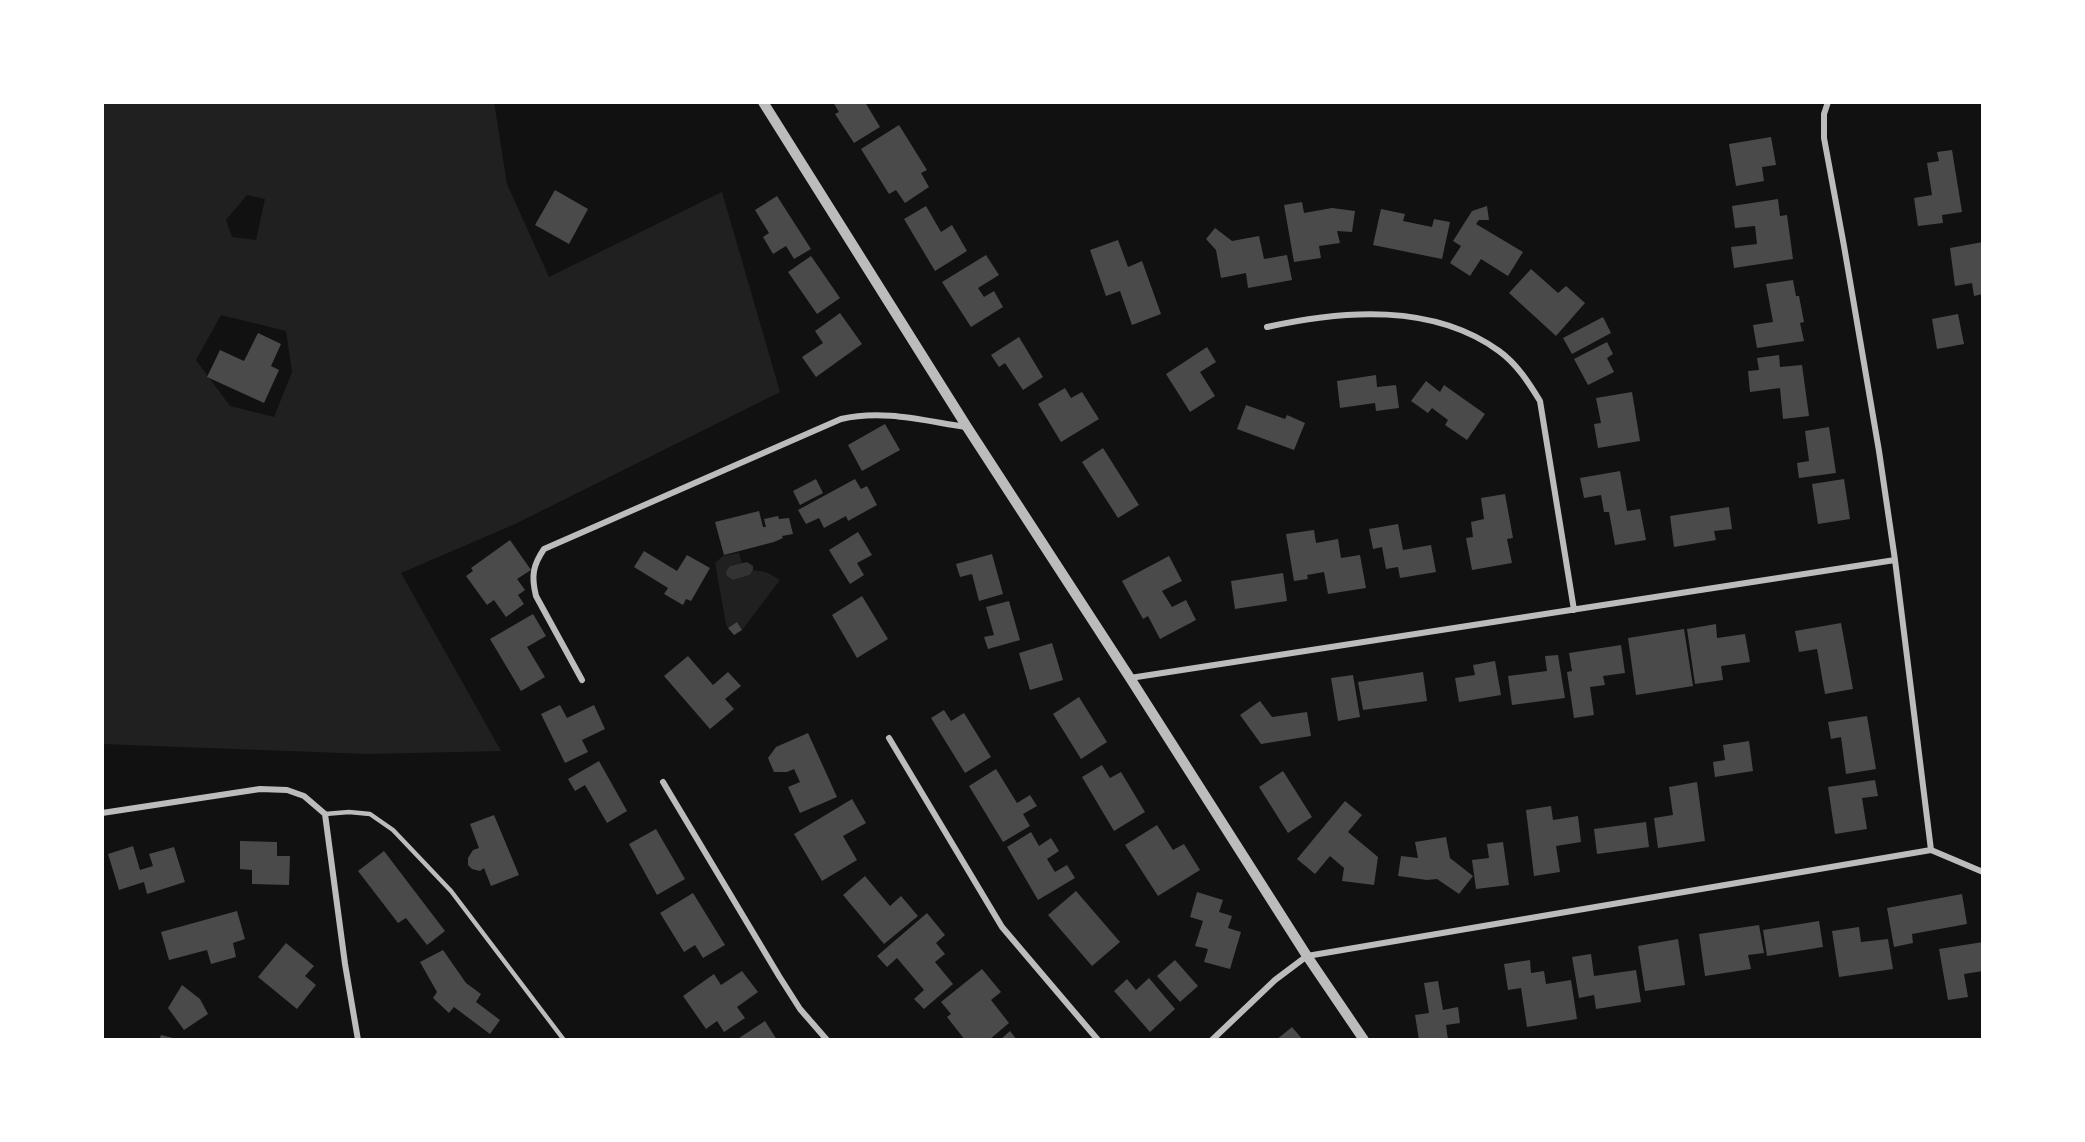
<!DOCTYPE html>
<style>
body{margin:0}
#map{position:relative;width:2085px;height:1142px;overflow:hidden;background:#111;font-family:Barlow,sans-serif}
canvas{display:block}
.frame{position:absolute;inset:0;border:104px solid #fff;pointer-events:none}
</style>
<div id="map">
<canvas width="2085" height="1142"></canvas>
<div class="frame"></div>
</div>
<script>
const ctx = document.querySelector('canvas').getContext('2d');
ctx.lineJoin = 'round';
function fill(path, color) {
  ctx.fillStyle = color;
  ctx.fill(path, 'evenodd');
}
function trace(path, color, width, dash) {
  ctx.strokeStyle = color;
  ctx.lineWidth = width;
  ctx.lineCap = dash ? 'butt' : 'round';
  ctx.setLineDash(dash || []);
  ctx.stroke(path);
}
const green = new Path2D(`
 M102 102H494L507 184 549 277 722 192 780 392 515 524 401 573 501 751 368 754 102 744ZM247 195 265 199 256 240 232 237 226 220ZM221 315 286 331 292 372 274 417 230 406 196 360Z
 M739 553 742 563 730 566 727 576 734 580 750 575 753 570 766 572 780 580 742 630 737 622 728 628 726 624 715 563 723 556Z`);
const water = new Path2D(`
 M747 562 753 566V570L750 575 733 580 727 576 726 572 730 566Z`);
const building = new Path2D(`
 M833 102H865L880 127 854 143 835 114 839 112Z
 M899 125 927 170 921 173 929 187 905 203 896 190 889 194 861 149Z
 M1771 137 1776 165 1762 167 1764 181 1736 186 1729 144Z
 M1952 150 1962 212 1942 215 1943 223 1918 226 1914 198 1932 195 1927 163 1939 161 1937 152Z
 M555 190 588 209 569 244 535 225Z
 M777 196 811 249 794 259 786 246 773 254 763 237 769 233 755 210Z
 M1778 199 1780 216 1787 215 1793 259 1734 268 1731 247 1757 244 1755 226 1735 228 1732 206Z
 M1302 202 1304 213 1332 208 1355 211 1352 232 1337 231 1340 243 1319 246 1321 258 1294 262 1284 205Z
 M926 206 941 232 952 225 967 251 935 271 904 219Z
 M1487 206 1489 220H1479L1476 224 1523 252 1508 276 1481 259 1470 276 1450 263 1461 246 1453 241 1472 211Z
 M1381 209 1405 214 1403 221 1432 227 1434 219 1450 222 1442 259 1373 245Z
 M1215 228 1232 241 1259 236 1264 259 1287 255 1292 280 1248 288 1246 273 1221 278 1216 250 1206 239Z
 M1118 240 1128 267 1142 261 1161 314 1132 325 1120 291 1106 296 1090 250Z
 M1983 242V294L1974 296 1972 283 1955 286 1950 248Z
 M986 255 999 275 978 288 984 297 994 291 1003 307 971 327 942 282Z
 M811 256 840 298 817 314 788 272Z
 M1531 269 1558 293 1566 286 1585 303 1556 336 1509 293Z
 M1793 280 1796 296H1799L1804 322 1800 323 1804 341 1757 348 1753 325 1773 322 1766 284Z
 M840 313 862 344 816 377 802 357 823 343 815 331Z
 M1958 314 1964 344 1937 349 1932 319Z
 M1603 317 1611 333 1572 354 1563 338Z
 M258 333 281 344 271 366 279 370 264 403 207 377 220 350 244 361Z
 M1019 337 1043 377 1023 390 1005 363 999 367 991 355Z
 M1607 342 1613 354 1607 358 1614 372 1588 385 1574 359Z
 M1207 347 1216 362 1200 372 1215 396 1190 412 1166 374Z
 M1779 355 1780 367 1802 365 1809 416 1783 419 1780 388 1750 392 1748 371 1759 370 1757 358Z
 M1376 375 1377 387 1396 385 1399 408 1376 411 1375 403 1340 408 1337 381Z
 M1426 381 1440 392 1444 385 1485 414 1467 440 1445 425 1448 420 1432 408 1428 413 1411 401Z
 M1065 388 1071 398 1082 392 1099 419 1061 442 1038 404Z
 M1632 392 1640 441 1598 448 1594 424 1601 423 1596 398Z
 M1246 405 1285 419 1287 415 1305 423 1294 450 1237 429Z
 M885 424 900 450 862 471 848 445Z
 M1829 427 1836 473 1799 478 1797 463 1809 461 1805 431Z
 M1103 448 1139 505 1118 518 1082 462Z
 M1620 471 1627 511 1640 509 1646 540 1615 545 1609 512H1604L1601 495 1584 498 1580 478Z
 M816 479 823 493 800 505 793 491Z
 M855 479 861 489 867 486 877 505 848 521 846 516 824 528 819 518 806 524 798 510Z
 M1844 479 1850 519 1818 524 1812 484Z
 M1505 494 1513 538 1507 539 1512 563 1472 570 1466 538 1473 537 1471 522 1484 519 1481 498Z
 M1729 507 1732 529 1714 531 1716 540 1674 547 1670 516Z
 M759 511 763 527H766L764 519 778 516 779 519 789 518 793 534 782 536 783 538 774 542 724 555 715 522Z
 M1398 524 1403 550 1431 545 1436 572 1400 578 1398 567 1386 569 1382 547 1373 549 1369 529Z
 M1314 530 1316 543 1338 539 1341 558 1360 555 1366 588 1328 594 1324 572 1307 575 1308 579 1294 581 1286 534Z
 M858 532 872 555 857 563 864 575 850 584 829 550Z
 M510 540 531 570 517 579 525 590 518 595 524 604 506 617 494 600 487 605 466 576 473 571 471 568Z
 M644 551 677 571 687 555 710 568 691 601 686 599 683 605 664 594 668 588 634 567Z
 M992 554 1003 594 979 601 972 574 960 577 956 564Z
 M1169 556 1182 581 1162 591 1172 607 1186 600 1196 620 1160 639 1148 616 1143 619 1122 581Z
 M1283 573 1287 601 1235 609 1231 581Z
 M862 596 888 639 857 658 832 615Z
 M1009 601 1020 640 988 649 984 637 994 635 986 607Z
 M533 614 546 636 527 647 545 677 521 691 490 639Z
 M737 622 742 630 734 635 728 628Z
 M1841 623 1853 689 1825 694 1817 649 1799 652 1795 631Z
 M1716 624 1717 638 1745 634 1750 662 1721 666 1723 680 1695 684 1687 629Z
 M1684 629 1693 686 1636 695 1628 638Z
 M1052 643 1063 680 1030 690 1019 653Z
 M1621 645 1625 673 1603 676 1605 685 1590 687 1594 715 1574 718 1567 672 1572 671 1569 653Z
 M1558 655 1565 698 1512 705 1508 676 1547 671 1545 656Z
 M688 656 713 685 728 672 741 686 725 699 734 709 710 729 664 676Z
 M1495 661 1501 695 1459 702 1455 678 1475 675 1473 665Z
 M1423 672 1427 701 1363 710 1358 682Z
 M1353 675 1360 717 1338 721 1331 678Z
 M1079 697 1107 742 1081 759 1053 714Z
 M1260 701 1272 717 1307 712 1311 736 1261 744 1240 715Z
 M560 705 567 718 594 705 605 729 582 740 588 752 565 763 541 714Z
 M944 710 951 721 964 713 991 757 965 773 931 718Z
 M1867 716 1876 769 1846 774 1841 737 1831 739 1828 722Z
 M808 733 837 797 800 813 788 787 800 782 794 769 787 772H774L768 758 776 747Z
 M1749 741 1753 771 1715 777 1713 762 1725 760 1723 745Z
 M599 761 627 811 607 823 585 785 575 791 568 779Z
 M1102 765 1110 778 1121 772 1145 812 1114 831 1082 777Z
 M996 769 1017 803 1030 795 1037 806 1023 814 1030 826 1003 842 969 786Z
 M1283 771 1312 817 1288 833 1259 787Z
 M1875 780 1878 796 1862 798 1867 829 1835 834 1828 787Z
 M1697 782 1705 841 1658 848 1654 818 1673 815 1669 787Z
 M852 799 866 823 843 836 857 860 822 881 794 834Z
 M1345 801 1362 815 1348 832 1378 857 1374 885 1342 881 1344 868 1330 856 1315 874 1297 859Z
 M1551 806 1553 820 1578 816 1581 842 1556 846 1560 872 1534 876 1526 810Z
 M494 815 519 875 491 886 484 868 480 871 472 869 468 865V858L473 850 479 848 470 824Z
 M1646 822 1649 847 1597 854 1594 829Z
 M1157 825 1173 850 1184 844 1200 870 1158 896 1125 845Z
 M656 829 685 879 657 895 629 844Z
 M1031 832 1039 846 1051 838 1059 851 1047 859 1055 872 1067 865 1075 878 1038 900 1007 847Z
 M1446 837 1450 858 1473 876 1459 894 1437 879 1427 880 1398 876 1401 856 1418 858 1415 842Z
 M240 841 277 842V856H290L289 885 252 884V870L240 869Z
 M1503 842 1509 885 1476 889 1472 860 1489 858 1487 844Z
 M133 846 140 870 153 866 149 854 174 847 185 882 147 894 144 882 119 890 108 854Z
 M384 851 445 931 427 945 406 918 398 923 358 871Z
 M865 876 890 906 901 896 918 916 884 944 843 895Z
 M1076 891 1120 942 1092 966 1048 915Z
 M1197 892 1223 900 1219 912 1232 916 1228 928 1241 932 1230 969 1204 962 1208 949 1195 946 1203 921 1190 917Z
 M693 893 725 945 703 958 695 945 684 952 660 913Z
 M1962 894 1967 924 1912 934 1913 943 1894 947 1887 908Z
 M237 911 245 939 233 943 236 957 211 964 207 950 169 960 161 932Z
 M927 913 945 935 936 943 945 954 935 962 953 984 924 1009 914 999 924 990 897 958 887 967 877 956Z
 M1819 921 1823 947 1767 956 1763 930Z
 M1759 925 1764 953 1748 955 1751 969 1705 976 1699 934Z
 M1859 927 1861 942 1888 939 1893 969 1839 977 1832 931Z
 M1678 939 1685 985 1645 991 1638 946Z
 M1983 942V971L1964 974 1968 997 1948 1000 1939 949Z
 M286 943 314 966 305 976 316 985 297 1009 258 977Z
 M443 950 466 983 481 994 476 1002 500 1020 490 1034 454 1007 449 1013 433 998 437 992 420 962Z
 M1591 954 1594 976 1636 970 1641 1002 1596 1009 1594 995 1579 998 1572 957Z
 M1175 960 1198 986 1180 1002 1157 976Z
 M1530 960 1531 973 1544 971 1546 984 1571 980 1577 1019 1527 1027 1521 988 1508 990 1504 964Z
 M982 969 1001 992 991 1000 1009 1023 989 1040H965L947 1017 951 1014 941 1002Z
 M742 971 758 992 737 1007 745 1018 724 1032 717 1021 706 1029 683 996 714 974 721 985Z
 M1149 978 1175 1009 1150 1032 1114 991 1127 979 1136 990Z
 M1438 981 1443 1010 1458 1007 1460 1023 1446 1025 1448 1040H1419L1415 1015 1429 1013 1424 983Z
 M182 985 200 999 208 1014 184 1030 168 1008Z
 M765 1021 777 1040H736Z
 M1292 1027 1303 1040H1276Z
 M1010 1031 1017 1040H1000Z
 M161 1035 177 1039V1040H159Z`);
const service = new Path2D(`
 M325 814 349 812 370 814 393 830 451 891 564 1040`);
const minor = new Path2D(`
 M1828 102 1824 114V138L1844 246 1879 451 1895 560 1931 850 1983 872
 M1267 327C1343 310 1433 303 1499 351 1517 364 1529 383 1540 401L1574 610
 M1130 678 1895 560
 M582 680 536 596C531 576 533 565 544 549L841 419C883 409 925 421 966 427
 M889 738 1002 927 1098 1040
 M663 782 779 976 800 1009 827 1040
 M102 813 260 789 287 790 304 796 325 814 345 964 358 1040
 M1212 1040 1275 980 1307 956 1931 850`);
const tertiary = new Path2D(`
 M763 102 967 427 1130 678 1307 956 1364 1040`);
fill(green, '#202020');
fill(water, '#333');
fill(building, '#4a4a4a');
trace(service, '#bcbcbc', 4.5);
trace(minor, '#bcbcbc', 6);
trace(tertiary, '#bcbcbc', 10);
</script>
